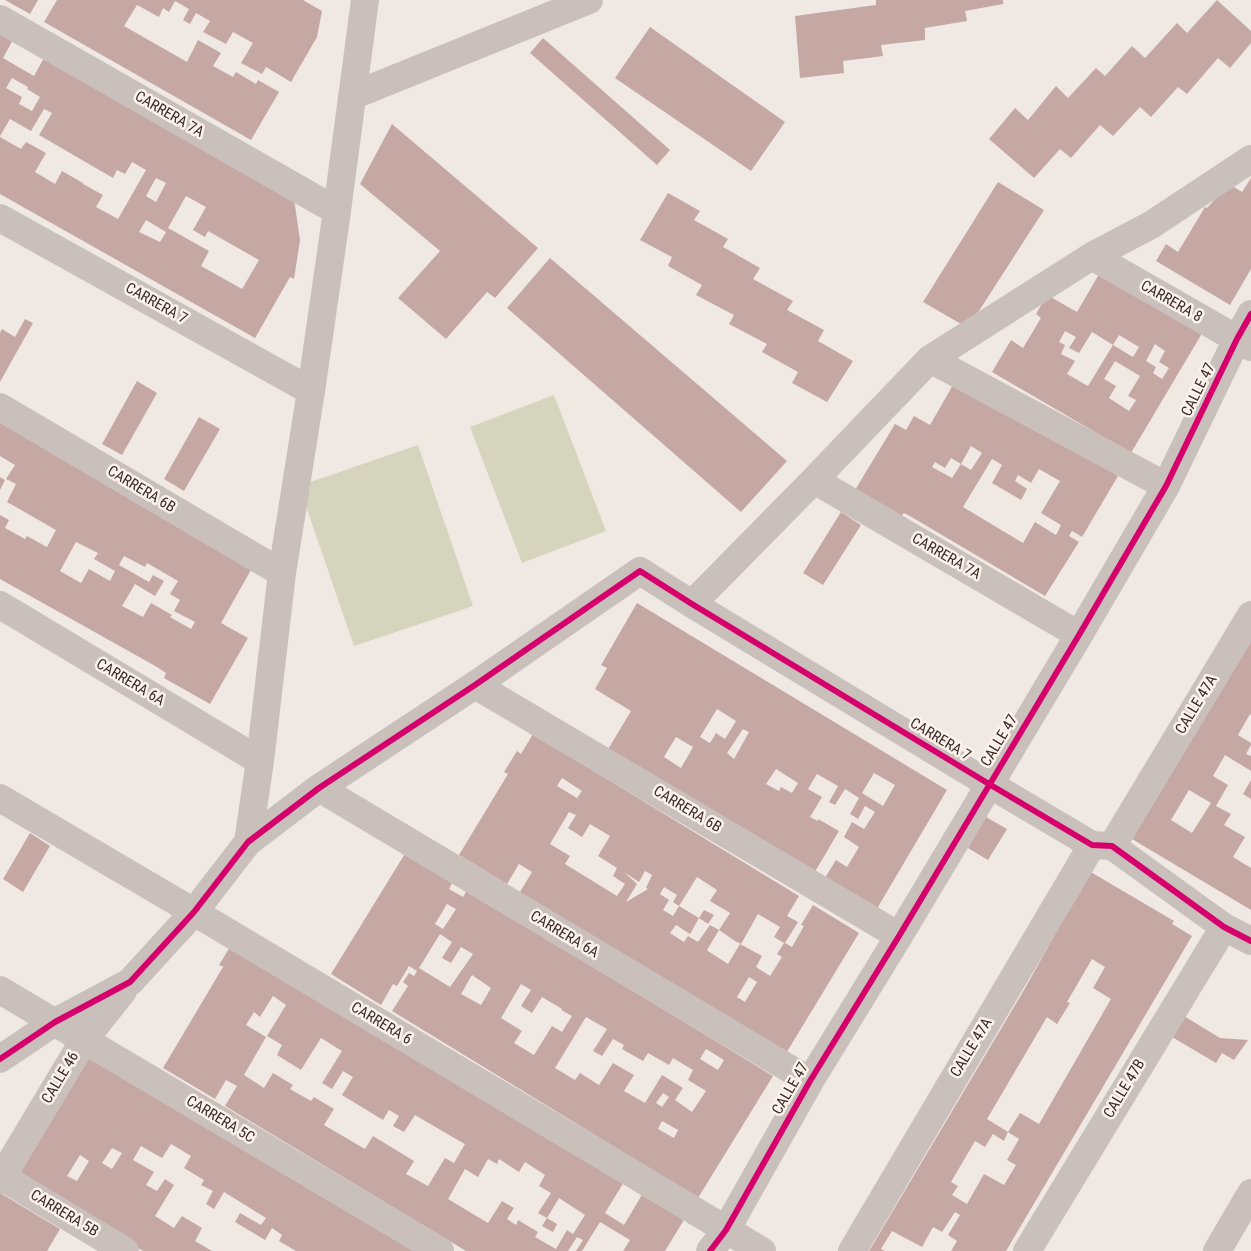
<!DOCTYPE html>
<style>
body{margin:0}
canvas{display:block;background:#f0e8e3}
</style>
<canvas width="1251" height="1251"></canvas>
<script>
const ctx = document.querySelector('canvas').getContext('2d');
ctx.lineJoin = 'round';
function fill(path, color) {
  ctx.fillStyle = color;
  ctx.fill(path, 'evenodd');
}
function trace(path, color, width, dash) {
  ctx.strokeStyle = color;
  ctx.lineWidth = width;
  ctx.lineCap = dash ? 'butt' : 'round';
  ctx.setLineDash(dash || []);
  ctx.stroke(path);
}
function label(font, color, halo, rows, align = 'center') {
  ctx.font = font + ' "Roboto Condensed",sans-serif';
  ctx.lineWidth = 5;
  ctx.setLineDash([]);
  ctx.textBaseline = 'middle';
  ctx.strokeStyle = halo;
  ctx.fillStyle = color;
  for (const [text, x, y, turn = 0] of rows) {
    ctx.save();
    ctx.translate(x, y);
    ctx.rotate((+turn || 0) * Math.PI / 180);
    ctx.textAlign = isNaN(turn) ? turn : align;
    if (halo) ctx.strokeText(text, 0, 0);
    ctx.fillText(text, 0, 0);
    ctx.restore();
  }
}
const green = new Path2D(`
 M554 395 606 531 522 563 470 427Z
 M418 445 473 606 354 646 299 486Z`);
const building = new Path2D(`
 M5 0H38L30 14Z
 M57 0H303L322 11 317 37 291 82 266 67 262 74 241 63 253 43 233 32 226 44 203 32 210 21 196 13 190 24 183 20 189 9 175 1 169 12 163 8 159 17 137 5 124 26 187 62 198 40 221 53 213 66 233 77 236 72 256 84 258 80 279 92 251 140 44 22Z
 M876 0H1003V4L965 11 967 21 925 28V40L881 45 883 56 843 61 844 73 800 78 795 16 876 5Z
 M1217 0 1251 31V43L1230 68 1218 58 1187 94 1178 87 1151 117 1140 107 1113 136 1100 125 1071 158 1060 149 1034 178 989 139 1015 108 1028 120 1056 86 1068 98 1096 68 1105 76 1132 46 1145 58 1177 23 1187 33Z
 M650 27 785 122 751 171 615 78Z
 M0 31 14 38 3 58 34 76 45 56 294 199 300 240 294 279 290 277 255 338 0 194V137L21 149 26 142 46 153 35 172 55 184 62 171 83 183V184L103 195 96 207 118 219 146 170 132 162 125 174 117 170 113 178 39 135 52 113 44 109 31 131 10 119 0 136ZM12 78 28 87 27 89 40 97 32 111 19 104 22 97 6 88ZM156 178 166 183 156 202 146 196ZM186 196 206 207 193 230 205 237 208 231 259 260 242 289 201 266 209 251 168 228ZM146 220 166 232 160 242 139 232Z
 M543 38 670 150 657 165 530 53Z
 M392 124 538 248 495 298 487 292 446 339 398 298 440 251 360 184Z
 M1251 178V269L1230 305 1156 261 1166 244 1178 252 1205 207 1207 208 1229 184 1242 192Z
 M998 182 1044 210 968 328 923 302Z
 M668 193 700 211 694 220 728 239 723 247 760 268 753 279 793 301 787 310 824 330 818 341 853 361 827 402 792 383 798 372 762 352 767 344 729 324 734 315 696 295 702 285 668 266 672 257 640 240Z
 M550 258 787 461 741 512 507 308Z
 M1102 269 1204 330 1131 453 992 372 1011 340 1023 348 1041 318 1036 314 1047 295 1077 312ZM1065 331 1076 337 1069 348 1079 353 1092 332 1113 345 1119 335 1139 347 1133 357 1113 345 1088 386 1067 374 1075 361 1061 354 1065 345 1059 342ZM1155 344 1165 351 1159 362 1169 368 1162 379 1153 373 1156 367 1146 361ZM1115 361 1140 376 1128 396 1136 400 1129 411 1109 398 1116 386 1104 379Z
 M25 319 33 323 0 382V333L2 329 15 337Z
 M957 378 1118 476 1082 537 1072 531 1069 536 1079 542 1045 596 915 519 904 513 901 517 855 490 895 424 906 430 914 416 930 425ZM971 446 982 453 971 470 961 464 952 478 932 467 935 462 945 468 951 458 961 464ZM992 459 1002 465 992 483 1021 500 1027 489 1015 481 1018 475 1031 483 1039 469 1060 481 1041 513 1061 525 1056 535 1035 522 1023 543 963 507Z
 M137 381 157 393 122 455 102 444Z
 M0 416 256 561 221 623 248 638 210 704 164 678 166 673 157 667 0 579V515L9 520 5 528 25 539 27 536 47 547 56 530 7 502 16 484 6 479 15 465 0 456ZM76 542 98 553 94 559 115 571 110 581 89 569 81 583 60 571ZM124 556 145 567 147 563 178 581 170 594 180 600 174 611 195 622 191 629 170 617 172 615 151 603 143 617 122 606 135 584 155 596 164 581 153 575 149 582 119 565Z
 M199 417 220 429 184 491 164 479Z
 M0 477 5 480 0 490Z
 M841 512 861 525 823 585 803 573Z
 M637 603 947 790 875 912 823 881 836 860 847 867 859 847 844 837 852 822 864 829 875 812 865 806 858 819 850 814 859 798 845 789 835 805 829 802 838 786 817 774 808 789 822 797 810 817 818 821V819L839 831 813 875 607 751 631 711 595 689 607 668 601 665ZM717 709 736 721 725 739 716 733 710 743 700 737ZM743 729 749 732 734 759 727 753ZM676 737 693 747 681 768 664 757ZM776 769 798 783 792 793 781 787 779 791 766 784ZM874 773 895 785 883 806 862 793Z
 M1251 640V715L1250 714 1238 735 1251 743V745L1246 754 1251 756V771L1225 755 1213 776 1228 785 1216 806 1231 814 1224 825 1245 837 1233 857 1251 868V910L1132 839ZM1189 790 1211 803 1192 833 1171 820Z
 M533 734 799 896 787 916 798 922 785 943 792 947 804 926 801 925 813 905 859 933 785 1055 520 892 532 872 519 864 507 884 459 855 508 774 504 772 517 751 521 754ZM562 778 582 791 577 798 557 786ZM569 812 576 815 568 828 582 837 590 824 610 836 598 856 617 868 613 876 625 884 617 896 565 864 570 856 550 844ZM645 871 652 875 646 888 648 889 626 902 637 884 624 872 639 882ZM697 877 717 890 710 901 730 913 719 930 735 941 741 944 758 914 780 927 774 937 784 943 777 954 782 957 770 976 756 967 762 956 740 944 728 964 708 951 707 950 719 930 710 925 698 942 688 936 684 942 670 933 676 925 690 934 699 918 679 906 673 916 663 910 669 900 660 894 664 887 677 895 673 902 679 906ZM749 977 757 982 745 1002 737 997Z
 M1251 780V799L1243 794Z
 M986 817 1007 829 988 860 968 848Z
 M30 833 50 846 23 892 3 879Z
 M406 852 453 881 449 889 463 897 467 890 773 1076 698 1198 392 1011 408 986 403 982 409 973 414 976 417 971 409 966 397 986 393 984 381 1005 331 974ZM447 904 456 909 443 929 435 924ZM440 934 452 942 442 958 451 963 461 947 473 954 450 987 419 968ZM472 975 491 988 481 1005 461 994ZM521 984 531 990 521 1006 532 1013 542 997 562 1009 561 1010 572 1016 562 1032 552 1026 534 1055 514 1043 522 1031 501 1018ZM586 1017 607 1029 593 1051 602 1056 613 1039 624 1045 622 1049 643 1061 648 1053 669 1065 673 1058 693 1070 688 1080 706 1091 692 1112 675 1100 683 1088 662 1075 645 1103 624 1091 634 1075 613 1063 599 1085 580 1073 575 1080 555 1068ZM706 1049 724 1060 718 1070 700 1059ZM663 1093 669 1097 662 1107 656 1103ZM662 1121 678 1130 674 1138 658 1129Z
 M1089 871 1174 921 1172 924 1192 936 1006 1251H951L957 1241 948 1235 960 1215 955 1212 942 1232 933 1227 922 1247 892 1231 881 1249 885 1251H869L1024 990 1053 938 1051 936ZM1092 959 1105 967 1093 988 1111 999 1039 1124 1020 1113 1008 1132 1019 1139 1007 1160 1016 1165 1004 1185 984 1174 967 1204 952 1195 958 1186 951 1182 975 1141 985 1147 993 1134 1004 1141 1008 1132 987 1119 1047 1017 1057 1024 1070 1003 1067 1002Z
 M704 910 714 915 708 924 699 918Z
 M233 942 624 1182 605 1213 624 1225 643 1193 685 1218 665 1251H623L630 1240 600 1222 582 1251H576L583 1240 577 1237 568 1251H466L225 1106 237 1086 226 1080 215 1099 163 1068 223 967H224L219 965ZM273 996 286 1005 267 1036 282 1045 277 1055 301 1070 321 1038 342 1051 322 1083 332 1089 343 1071 353 1077 342 1095 383 1120 389 1110 399 1116 393 1126 404 1132 415 1115 456 1139 465 1144 454 1163 445 1158 428 1186 406 1174 414 1161 373 1136 365 1149 324 1125 334 1109 314 1097 311 1101 290 1089 293 1085 273 1073 264 1088 244 1075 266 1037 246 1025 254 1012 260 1017ZM488 1159 497 1164 499 1159 519 1172 525 1162 545 1175 539 1186 551 1193 538 1213 547 1218 542 1226 553 1232 557 1224 547 1218 559 1198 585 1215 573 1234 567 1230 556 1249 535 1237 538 1232 518 1220 516 1225 507 1219 514 1208 502 1201 488 1223 448 1199 465 1169 478 1177Z
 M1179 1013 1220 1038 1248 1040 1234 1060 1222 1053 1216 1063 1167 1034Z
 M86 1051 416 1251H296L279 1241 282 1235 272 1228 265 1240 235 1222 240 1213 261 1225 266 1218 224 1192 214 1209 206 1204 213 1191 201 1185 204 1180 184 1168 191 1156 171 1144 162 1158 141 1146 133 1160 154 1172 146 1185 157 1191 165 1179 174 1185 155 1216 174 1228 182 1216 202 1228 195 1241 212 1251H143L13 1172ZM112 1148 122 1153 112 1169 102 1163ZM80 1155 89 1161 77 1181 67 1176Z
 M0 1193 60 1229 47 1251H0Z`);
const street = new Path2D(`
 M0 19 337 211
 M352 96 589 0
 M0 218 311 391
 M1092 256 1251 347
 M930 359 1166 486
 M0 407 282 573
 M814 480 1079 635
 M692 604 814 480 930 359 1092 256 1151 225 1251 159
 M0 605 260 761
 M475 685 899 936
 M319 788 810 1081
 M0 798 194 912 762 1251
 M248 842 260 761 282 573 311 391 337 211 365 0
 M1112 846 1251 615
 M0 990 440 1251
 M0 1059 55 1022 130 982 194 912 248 842 319 788 475 685 640 571 692 604 989 784 1092 845 1112 846 1224 927 1251 941
 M2 1177 125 1251
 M0 1180 84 1040 123 991
 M710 1251 726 1230 810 1081 899 936 1079 635 1166 486 1237 339 1251 314
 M852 1251 1092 845
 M1027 1251 1224 927
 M1217 1251 1251 1193`);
const cycleway = new Path2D(`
 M0 1059 55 1022 130 982 194 912 248 842 319 788 475 685 640 571 692 604 989 784 1092 845 1112 846 1224 927 1251 941
 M710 1251 726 1230 810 1081 899 936 1079 635 1166 486 1237 339 1251 314`);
const streetNames = [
 ["CARRERA 7A",169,115,30],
 ["CARRERA 8",1171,302,30],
 ["CARRERA 7",156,304,29],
 ["CALLE 47",1199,390,-64],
 ["CARRERA 6B",141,490,31],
 ["CARRERA 7A",946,557,30],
 ["CARRERA 6A",130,683,31],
 ["CALLE 47A",1197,705,-59],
 ["CARRERA 7",940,740,31],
 ["CALLE 47",1000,741,-59],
 ["CARRERA 6B",687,810,31],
 ["CARRERA 6A",564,935,31],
 ["CARRERA 6",381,1024,31],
 ["CALLE 47A",972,1048,-59],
 ["CALLE 46",61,1078,-59],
 ["CALLE 47",791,1089,-60],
 ["CALLE 47B",1125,1089,-59],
 ["CARRERA 5C",220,1120,31],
 ["CARRERA 5B",64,1214,31]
];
fill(green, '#d4d5bc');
fill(building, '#c5a8a3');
trace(street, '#c9c0bc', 28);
trace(cycleway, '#d6006c', 6);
label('15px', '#3b2c29', '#fcf2ec', streetNames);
</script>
